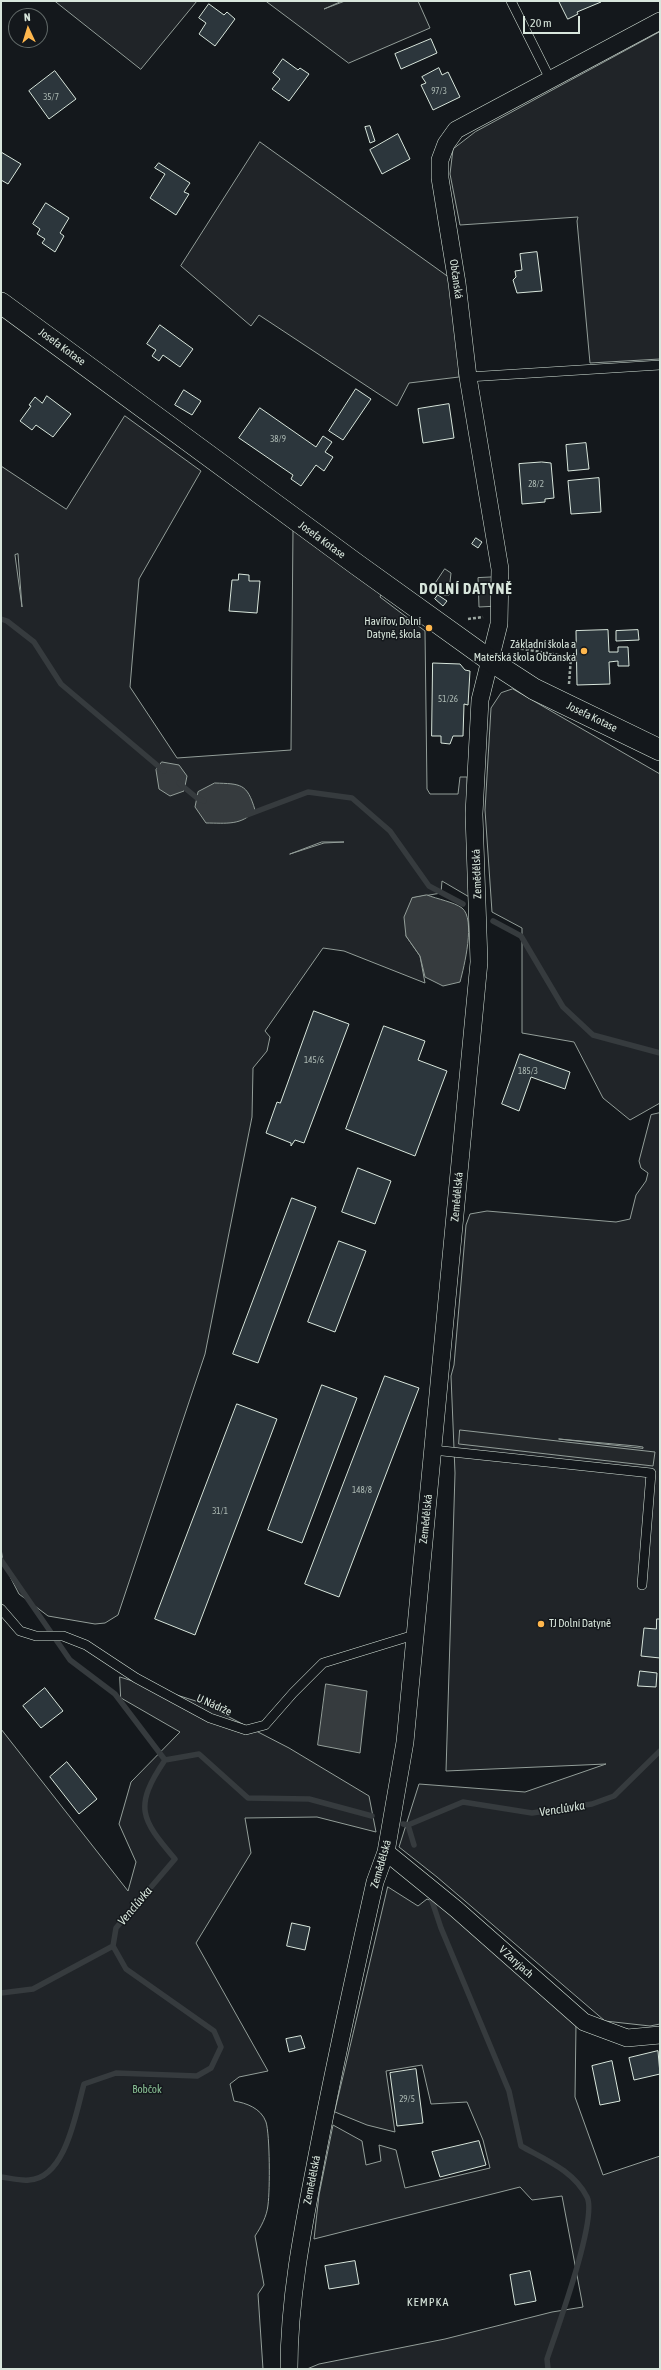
<!DOCTYPE html>
<meta charset="utf-8">
<style>
body{margin:0}
#map{position:relative;width:661px;height:2370px;overflow:hidden;background:#14181c;font-family:"Asap Condensed",sans-serif}
canvas{display:block}
.frame{position:absolute;inset:0;border:2px solid #d8e6dc;pointer-events:none}
.north{position:absolute;left:8px;top:8px;width:40px;height:40px;box-sizing:border-box;background:#14181c;border:1px solid #626a69;border-radius:50%;rotate:356deg;font-size:11px;font-weight:700;line-height:16px;text-align:center;color:#d8e6dc}
.north::after{content:'';display:block;margin:auto;width:14px;height:18px;background:#ffb74d;clip-path:polygon(50% 0,100% 100%,50% 72%,0 100%)}
.scale{position:absolute;left:523px;top:16px;width:57px;height:18px;box-sizing:border-box;border:2px solid #d8e6dc;border-top:0;padding-left:5px;font-size:12px;line-height:14px;white-space:nowrap;color:#d8e6dc;-webkit-text-stroke:3px #14181c;paint-order:stroke}
</style>
<div id="map">
<canvas width="661" height="2370"></canvas>
<div class="frame"></div>
<div class="north">N</div>
<div class="scale">20 m</div>
</div>
<script>
const ctx = document.querySelector('canvas').getContext('2d');
ctx.lineJoin = 'round';
function fill(path, color) {
  ctx.fillStyle = color;
  ctx.fill(path, 'evenodd');
}
function trace(path, color, width, dash) {
  ctx.strokeStyle = color;
  ctx.lineWidth = width;
  ctx.lineCap = dash ? 'butt' : 'round';
  ctx.setLineDash(dash || []);
  ctx.stroke(path);
}
function label(font, color, halo, rows, align = 'center') {
  ctx.font = font + ' "Asap Condensed",sans-serif';
  ctx.lineWidth = 3;
  ctx.setLineDash([]);
  ctx.textBaseline = 'middle';
  ctx.strokeStyle = halo;
  ctx.fillStyle = color;
  for (const [text, x, y, turn = 0] of rows) {
    ctx.save();
    ctx.translate(x, y);
    ctx.rotate((+turn || 0) * Math.PI / 180);
    ctx.textAlign = isNaN(turn) ? turn : align;
    if (halo) ctx.strokeText(text, 0, 0);
    ctx.fillText(text, 0, 0);
    ctx.restore();
  }
}
const green = new Path2D(`
 M55 1H197L141 69Z
 M266 1H342L324 9 345 1H418L430 28 349 63Z
 M660 32V359L590 363 577 221 578 217 460 225 450 174 453 149 475 132Z
 M260 142 457 283 459 377 409 383 397 406 259 315 251 326 181 266Z
 M125 416 201 471 139 579 130 687 177 758 291 750 293 528 382 592 380 597 425 631 427 789 430 794H458L460 777H467L471 898 442 881 441 893 412 898 406 936 420 956 425 983 344 951 323 948 265 1031 270 1037 267 1051 253 1068 252 1117 205 1354 118 1615 105 1623 95 1624 48 1616 19 1594 3 1563 1 1548V466L66 509ZM18 554 22 607 15 555ZM322 842H344L324 843 290 854Z
 M445 569 451 573 450 582 455 586 449 595H444L433 587Z
 M513 689 660 774V1103L630 1120 603 1098 574 1042 522 1033V928L492 912 485 810 491 708 501 693Z
 M660 1113V2024L650 2026 605 2021 437 1877 399 1847 419 1784 525 1792 606 1764 446 1771 455 1473 451 1376 454 1365 466 1225 470 1214 487 1211 616 1222 630 1219 636 1195 646 1181 648 1173 641 1168 639 1161 651 1115ZM559 1439 636 1446 643 1447V1448Z
 M120 1677 202 1703 289 1748 369 1796 376 1832 317 1817 245 1818 251 1853 196 1943 268 2071 239 2077 230 2084 234 2101C246 2103 261 2108 266 2122 270 2135 270 2190 268 2205 267 2216 261 2227 255 2236L264 2285 258 2294 263 2369H1V1729L128 1891 136 1862 119 1824 131 1782 180 1732 121 1698Z
 M388 1887 418 1906 427 1899 453 1910 576 2024 575 2097 603 2175 660 2156V2369H307L319 2364 445 2339 552 2312 583 2307 562 2196 532 2200 520 2187 314 2239 319 2195 333 2125 362 2141 366 2165 381 2161 379 2145 396 2150 405 2188 490 2168 483 2140 467 2102 431 2104 422 2065 386 2071 395 2132 367 2125 335 2112Z`);
const parking = new Path2D(`
 M499 577V606L479 607 478 578Z
 M460 1430 655 1452 653 1466 459 1444Z`);
const water = new Path2D(`
 M162 762 179 765 187 776 184 791 170 796 159 789 156 770Z
 M215 783C241 784 247 783 255 810 242 826 226 823 206 823L195 807 198 792Z
 M427 895C437 899 454 902 462 908 476 919 464 967 460 982L443 986 425 977 420 956 406 936 404 917 412 898Z
 M326 1684 367 1691 360 1753 318 1745Z`);
const stream = new Path2D(`
 M1 619 7 621 34 642 61 684 164 771
 M179 783 197 798 204 801
 M247 815 308 792 352 798 390 831 429 886 463 904
 M493 921 521 936 563 1007 593 1035 660 1053
 M1 1560 70 1660 115 1694 165 1760
 M403 1824 408 1825 463 1802 532 1813 592 1804 614 1796 660 1751
 M408 1825 414 1845
 M432 1901 441 1928 509 2091 521 2146C546 2160 574 2171 587 2197 598 2218 556 2332 547 2359L548 2369
 M1 1993 33 1989 113 1946
 M1 2177C10 2178 20 2181 29 2180 66 2178 76 2112 84 2084L116 2073 197 2076 211 2068 221 2047 214 2031 126 1969 113 1946 116 1928 175 1859C141 1819 133 1807 165 1760L199 1754 248 1798 309 1799 372 1816`);
const building = new Path2D(`
 M559 1H600L601 2 577 12 578 14 568 19Z
 M209 4 224 15 227 12 235 19 215 46 199 34 206 23 199 18Z
 M431 39 437 53 401 69 395 54Z
 M283 59 298 70 300 68 309 74 289 101 272 89 280 79 273 73Z
 M439 68 442 75 448 72 460 97 433 110 421 85 426 83 422 77Z
 M55 71 76 99 49 119 29 91Z
 M370 126 375 141 370 143 365 127Z
 M398 134 410 159 382 174 370 150Z
 M1 152 21 164 8 184 1 180Z
 M159 163 190 183 184 192 189 194 176 215 150 198 165 174 155 168Z
 M46 203 69 218 60 233 64 236 55 252 42 243 45 239 37 234 40 229 33 224Z
 M537 252 542 291 517 293 513 280 516 277 515 271 522 270 520 254Z
 M160 325 193 349 180 367 163 355 159 361 152 356 156 350 147 344Z
 M356 389 371 399 343 440 329 431Z
 M184 390 201 401 192 415 175 405Z
 M47 396 71 414 53 437 36 425 32 430 20 421 31 406 29 405 35 397 42 403Z
 M449 404 454 438 423 443 418 409Z
 M260 408 316 447 323 436 332 442 325 452 333 457 324 471 316 465 301 486 291 479 293 475 239 438Z
 M586 443 589 469 568 471 566 445Z
 M542 462 551 463 554 498 545 499V502L522 504 519 464Z
 M599 478 601 512 571 514 568 481Z
 M476 538 482 542 478 548 472 544Z
 M239 574 249 575V581H260L257 613 229 611 232 580H238Z
 M438 595 447 601 443 606 435 599Z
 M608 630 609 652H618V647H628L629 666H618V661L609 662 610 684 577 685 576 631Z
 M638 630 639 640 616 641V631Z
 M433 663 460 664 465 670 470 671 468 705 464 704 463 736H453L450 744 441 743V736H432Z
 M314 1011 349 1024 304 1143 295 1140 291 1146V1143L266 1133 277 1102 280 1103Z
 M384 1026 425 1041 418 1060 447 1071 415 1156 346 1129Z
 M520 1054 570 1072 565 1089 531 1077 519 1111 502 1104Z
 M358 1168 391 1181 375 1224 342 1212Z
 M292 1198 316 1207 258 1363 233 1354Z
 M339 1241 366 1251 335 1332 308 1322Z
 M385 1376 419 1388 339 1597 305 1584Z
 M322 1385 357 1398 302 1543 268 1530Z
 M237 1404 277 1419 195 1635 155 1619Z
 M657 1619H660V1658L641 1656 644 1628 656 1629Z
 M640 1671 657 1673 656 1687 638 1686Z
 M45 1688 63 1711 41 1728 23 1706Z
 M67 1762 97 1799 79 1814 50 1777Z
 M292 1923 310 1927 305 1950 287 1946Z
 M301 2036 305 2048 289 2052 286 2039Z
 M658 2051 660 2074 634 2080 629 2058Z
 M612 2061 620 2101 600 2105 592 2066Z
 M416 2069 423 2123 397 2126 390 2073Z
 M479 2141 486 2165 440 2177 432 2152Z
 M355 2261 359 2284 329 2289 325 2266Z
 M530 2271 536 2301 515 2305 510 2275Z`);
const path = new Path2D(`
 M468 619 483 617
 M511 647 577 658
 M569 684 571 657`);
const service = new Path2D(`
 M511 1 550 79
 M468 377 660 365
 M433 1450 651 1473 642 1585
 M1 1609 20 1631 36 1636H63L86 1645 136 1678 210 1718 246 1730 265 1725 293 1693 323 1663 414 1635`);
const minor = new Path2D(`
 M386 1852 456 1909 584 2022 627 2038 660 2035
 M289 2369C289 2300 302 2233 315 2166 333 2071 354 1976 375 1882L386 1852 405 1742 479 962 474 814 480 700 499 624 500 569 468 377 457 283 440 178V160L446 144 456 130 660 21`);
const tertiary = new Path2D(`
 M1 303 356 564 491 661 534 689 660 750`);
const markers = [
 [429,628,4,"#ffb74d"],
 [584,651,4,"#ffb74d"],
 [541,1624,4,"#ffb74d"]
];
const numberNames = [
 ["97/3",439,91],
 ["35/7",51,97],
 ["38/9",278,439],
 ["28/2",536,484],
 ["51/26",448,699],
 ["145/6",314,1060],
 ["185/3",528,1071],
 ["148/8",362,1490],
 ["31/1",220,1511],
 ["29/5",407,2099]
];
const streetNames = [
 ["Občanská",456,279,82],
 ["Josefa Kotase",62,347,36],
 ["Josefa Kotase",322,540,36],
 ["Josefa Kotase",592,717,26],
 ["Zemědělská",477,874,-92],
 ["Zemědělská",457,1197,-85],
 ["Zemědělská",426,1519,-84],
 ["U Nádrže",214,1705,24],
 ["Zemědělská",381,1864,-74],
 ["V Zaryjach",516,1962,42],
 ["Zemědělská",312,2180,-79]
];
const poiNames = [
 ["Havířov, Dolní",421,622],
 ["Datyně, škola",421,635],
 ["Základní škola a",576,645],
 ["Mateřská škola Občanská",576,658],
 ["TJ Dolní Datyně",549,1624,"left"]
];
const parkNames = [
 ["Bobčok",147,2090]
];
const waterNames = [
 ["Venclůvka",562,1809,-9],
 ["Venclůvka",135,1906,-50]
];
const neighbourhoodNames = [
 ["KEMPKA",428,2302]
];
const districtNames = [
 ["DOLNÍ DATYNĚ",466,589]
];
fill(green, '#202428');
trace(green, '#939e99', 1);
fill(parking, '#24282b');
trace(parking, '#939e99', 1);
fill(water, '#363b3e');
trace(water, '#939e99', 1);
trace(stream, '#363b3e', 5.5);
fill(building, '#2c363c');
trace(building, '#d8e6dc', 1);
trace(service, '#d8e6dc', 10);
trace(minor, '#d8e6dc', 18);
trace(tertiary, '#d8e6dc', 22);
trace(path, '#9da8a2', 2.5, [3, 2]);
trace(service, '#14181c', 9);
trace(minor, '#14181c', 17);
trace(tertiary, '#14181c', 21);
for (const [x, y, r, color] of markers) {
  const dot = new Path2D();
  dot.arc(x, y, r, 0, 2 * Math.PI);
  ctx.fillStyle = color;
  ctx.fill(dot);
  trace(dot, '#14181c', 1.5);
}
label('9px', '#adbab4', null, numberNames);
label('11px', '#d8e6dc', '#14181c', streetNames);
label('11px', '#d8e6dc', '#14181c', poiNames, 'right');
label('11px', '#8ac095', '#14181c', parkNames);
label('italic 12px', '#d8e6dc', '#14181c', waterNames);
ctx.letterSpacing = '1px';
label('12px', '#d8e6dc', '#14181c', neighbourhoodNames);
ctx.letterSpacing = '0px';
ctx.letterSpacing = '1px';
label('bold 15px', '#d8e6dc', '#14181c', districtNames);
ctx.letterSpacing = '0px';
</script>
